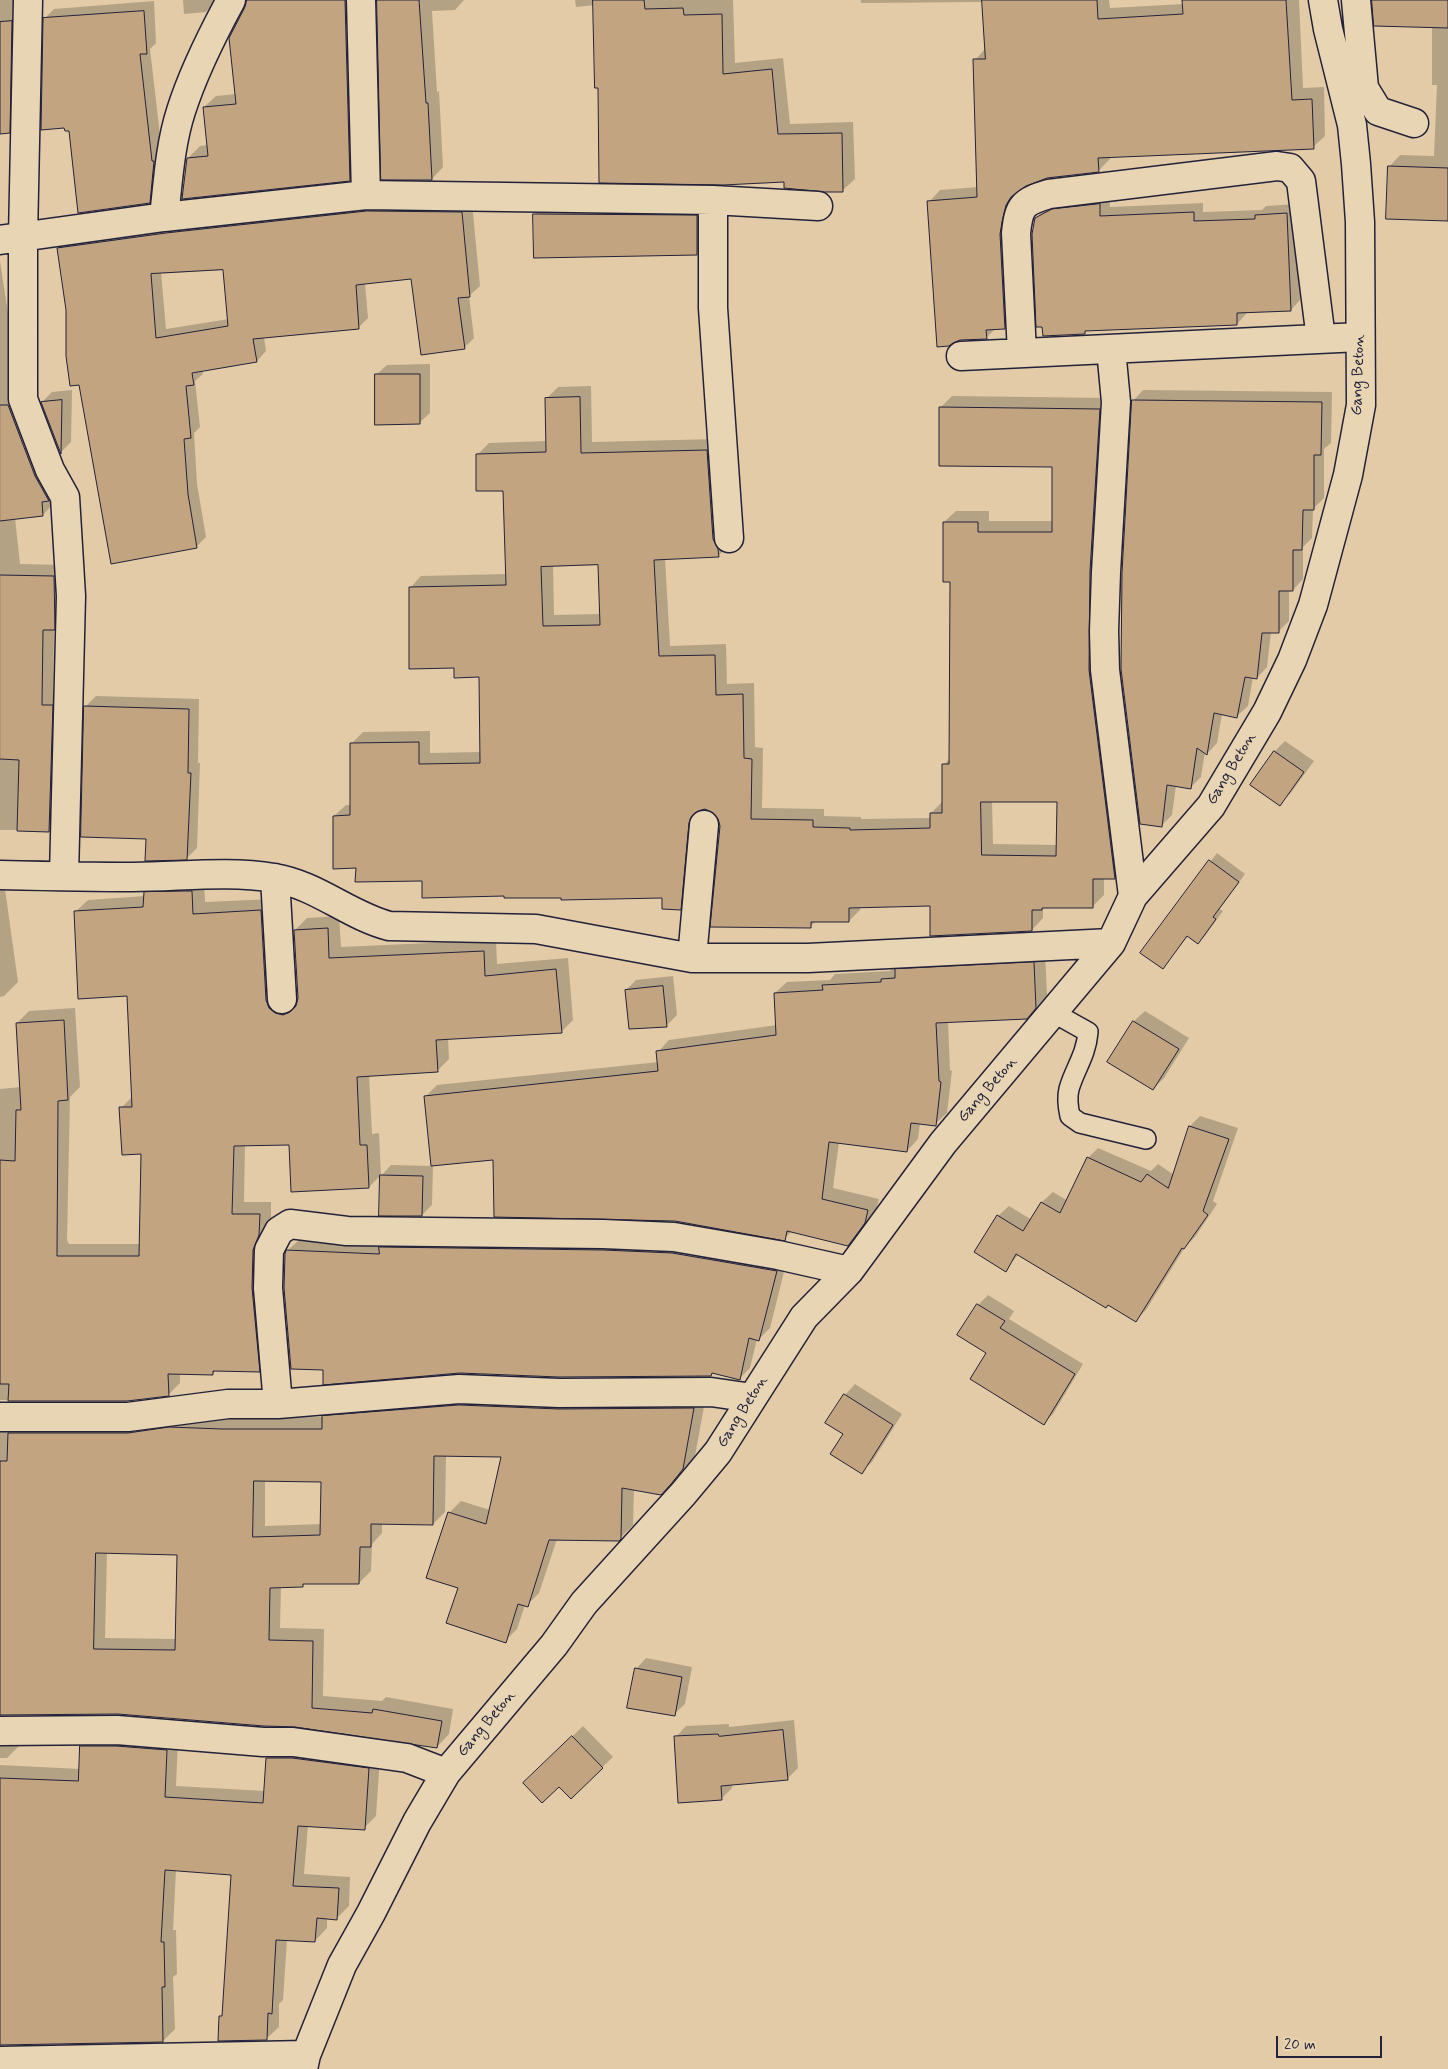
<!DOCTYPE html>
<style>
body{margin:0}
#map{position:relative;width:1448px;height:2069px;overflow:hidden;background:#e2cba6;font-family:Mynerve,sans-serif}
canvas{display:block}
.scale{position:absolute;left:1276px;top:2036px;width:106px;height:22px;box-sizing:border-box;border:2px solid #22223b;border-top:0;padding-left:6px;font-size:15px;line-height:18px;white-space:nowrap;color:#22223b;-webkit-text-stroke:4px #e8d5b3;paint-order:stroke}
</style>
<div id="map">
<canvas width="1448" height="2069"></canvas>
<div class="scale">20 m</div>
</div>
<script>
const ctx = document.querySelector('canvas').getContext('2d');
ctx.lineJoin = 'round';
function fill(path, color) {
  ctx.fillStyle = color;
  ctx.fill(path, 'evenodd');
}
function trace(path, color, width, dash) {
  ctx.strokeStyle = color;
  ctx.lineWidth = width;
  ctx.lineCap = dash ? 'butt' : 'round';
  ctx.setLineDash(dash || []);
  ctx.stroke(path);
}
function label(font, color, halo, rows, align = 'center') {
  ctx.font = font + ' Mynerve,sans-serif';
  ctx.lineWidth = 5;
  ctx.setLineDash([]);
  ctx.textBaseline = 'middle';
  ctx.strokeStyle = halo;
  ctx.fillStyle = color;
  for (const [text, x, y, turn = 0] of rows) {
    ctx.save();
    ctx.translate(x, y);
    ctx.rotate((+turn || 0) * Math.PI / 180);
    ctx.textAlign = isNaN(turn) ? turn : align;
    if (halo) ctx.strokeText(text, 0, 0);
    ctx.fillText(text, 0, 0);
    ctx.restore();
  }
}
const shadow = new Path2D(`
 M0 0H24L21 120 9 131 0 132Z
 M183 0H218L206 12 184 14Z
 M248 0H357L361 168 349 180 188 158 200 146 208 145 204 107 216 96 236 94Z
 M378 0H464L455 10 432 11 437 92 439 91 443 167 432 179Z
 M575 0H733L735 63 783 58 790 124 853 122 855 179 843 190 785 181 599 87 595 5 576 7Z
 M861 0H1109L1110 8 1184 4 1183 0H1299L1303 88 1324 87 1325 136 1313 147 1110 156V159L1098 171 1047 177 1020 187 1012 218 1016 316 1005 327 996 328 986 338 929 202 940 190 978 187 975 60 986 48 983 2 861 3Z
 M1372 0H1448V220L1389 167 1400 155 1434 156 1437 85H1432V26Z
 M154 1 156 43 150 49 162 152 159 192 149 202 70 129 44 19 54 9Z
 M1109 194 1110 207 1203 203V212L1262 210 1266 206 1297 204 1300 300 1291 310 1246 311V314L1237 324 1087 330 1084 333 1036 218 1046 208Z
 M550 199 713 200V238L697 254 535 215Z
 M377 201 472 203 480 286 469 296 474 338 464 348 412 278 365 283 368 318 358 328 264 337 266 351 257 361 202 370 203 374 195 381 200 427 194 433 197 484 206 537 196 547 67 310 58 248 68 238ZM225 269 229 319 166 329 161 272Z
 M0 261 9 320 54 503 43 515 15 518 20 564 65 565 66 618 54 630 53 694H64L61 819 49 830H0Z
 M430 364V413L419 423 376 375 387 365Z
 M591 386 592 442 718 439 730 544 718 556 665 558 670 646 726 644 727 684 754 683 755 747 763 748 762 808 824 809V816L861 817V819L931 818V813L943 801 944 765 950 758 952 581 944 522 956 511H989V521H1054V466L940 408 952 396 1111 398 1101 559 1126 866 1115 878H1104V895L1092 907 1043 908V918L1032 930 931 905 860 907V910L849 921H816L810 927 721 826 720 818 714 812 705 808 700 811 692 897 680 908 664 897 505 895 357 867 334 816 346 805H352L351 744 363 732 430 731V753L481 752V676L455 666 410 588 421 576 507 574 504 489 477 455 489 443 547 441 546 399 558 387ZM712 533 719 546H716L709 534ZM599 564 600 614 554 615 553 565ZM992 801H1058V845L993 844Z
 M72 390 71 442 61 452 42 402 52 392Z
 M1143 390 1332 392 1331 443 1324 449V498L1313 509 1312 538 1303 547V579L1293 590H1289V621L1278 632H1271L1267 667 1257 678 1253 677 1248 706 1237 716 1222 714 1217 743 1207 754 1205 752 1201 777 1191 787 1176 785 1172 815 1161 826 1133 401Z
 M96 696 199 699 198 763H200L197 848 187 858 148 838 85 707Z
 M1285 741 1314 761 1290 794 1279 804 1251 785 1275 751Z
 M1217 853 1245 874 1220 909 1223 911 1205 936 1198 943 1188 936 1163 967 1142 953Z
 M204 879 205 902 273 899 288 1001 298 1002 295 930 307 918 339 916 341 947 496 940 497 964 568 958 573 1020 561 1032 448 1038 449 1059 437 1071 369 1075 372 1134 379 1133 381 1176 391 1165 432 1166 425 1097 437 1085 659 1062 658 1052 669 1040 777 1025 775 993 787 982 830 980 835 974 890 971 893 968 899 967 908 958 1045 952 1047 996 1026 1018 948 1021 950 1070 952 1071 947 1113 935 1124 920 1123 918 1139 907 1151 839 1142 833 1188 879 1199 876 1210 860 1233 848 1244 792 1231 784 1239 494 1158 433 1165 432 1205 422 1215H380L381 1175 369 1187 290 1143 245 1145 244 1202H271V1358L259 1370H216L213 1374 180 1373V1383L168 1395 127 1400H0V1089L21 1087 17 1023 29 1011 75 1008 80 1087 70 1097 67 1240 69 1244H141L142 1153 121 1108 133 1096 128 995 75 912 88 900 145 896V893L157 881Z
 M4 882 18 982 4 996 0 997V883Z
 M673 976 677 1015 667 1025 626 990 636 980Z
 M1145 1011 1189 1038 1164 1078 1153 1089 1109 1061 1134 1021Z
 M1200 1116 1238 1128 1213 1201 1217 1204 1195 1237 1185 1247 1146 1310 1136 1320 1019 1254 1005 1270 998 1216 1009 1206 1032 1220 1042 1202 1053 1192 1068 1201 1088 1158 1098 1148 1151 1171 1158 1164 1174 1175 1190 1126Z
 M614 1239 787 1260 770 1328 759 1339H757L750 1368 739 1379 713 1372 710 1375 324 1369 287 1251 299 1240 384 1244Z
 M988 1295 1014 1311 1009 1319 1083 1364 1053 1414 1044 1423 988 1353 959 1335 978 1305Z
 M855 1384 902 1414 872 1462 861 1472 844 1434 845 1395Z
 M706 1396 695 1456 673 1481 634 1488 633 1525 619 1539H557L539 1593 527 1605H525L517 1629 505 1641 460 1587 449 1513 461 1501 490 1510 503 1456 446 1455 445 1512 433 1524 382 1523V1533L372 1544 371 1571 359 1583H306L302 1586 281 1587 280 1628 324 1629 323 1696 382 1701 386 1697 453 1709 449 1734 437 1747 295 1725 117 1713 0 1714V1414L235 1418 323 1417 336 1404ZM265 1480 322 1481V1524L265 1526ZM107 1552 178 1554 177 1639 105 1638Z
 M646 1658 692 1667 685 1704 674 1714 636 1669Z
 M794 1720 798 1768 788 1778 732 1784V1788L721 1799 676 1737 686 1726 729 1724V1727Z
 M583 1726 613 1757 571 1797 559 1785 525 1783Z
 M0 1729 20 1735 19 1746 7 1758H0Z
 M93 1734 178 1738 176 1786 265 1791 268 1758 280 1746 380 1757 376 1816 364 1828 308 1825 304 1874 350 1877 349 1906 337 1918H327V1928L315 1941 287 1939 283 2000 279 2004V2027L266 2039 220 2017 224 2014 232 1874 176 1870 173 1930H176L177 1974 173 1977 175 2029 163 2041 0 2044V1765L80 1769 81 1746Z`);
const building = new Path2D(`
 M247 0H345L350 181 182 199 187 158 208 156 203 107 236 104 229 38 245 7Z
 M377 0H419L426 103H428L432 180H381Z
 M593 0H644L645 9 683 8 684 15 722 14 723 74 772 69 778 134 842 133 843 192H825L784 188V182L723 185 599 183 598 88H595Z
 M982 0H1097L1098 19 1183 14 1182 0H1286L1292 100 1312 99 1314 149 1098 158 1099 172 1047 178 1026 186 1011 197 1006 205 1002 222 1000 234 1005 329 986 330 987 339 960 340 953 343 949 346 937 347 927 201 977 197 973 59H985Z
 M1372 0H1448V28L1374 26Z
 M144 11 147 54H140L152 161H154L150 203 78 213 69 131H65L64 128 41 130 43 18Z
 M12 21 10 133 0 134V22Z
 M1388 166 1448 168V221L1386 219Z
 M1100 204V216L1194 212V221L1255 219V215L1287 213 1291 311 1237 313V325L1085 331V334L1043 336 1042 327H1036L1032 234 1035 218 1052 209Z
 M367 211 462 212 470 297 458 298 465 349 421 355 411 279 356 285 359 329 253 339 257 362 192 373 194 385 186 386 191 438 184 439 188 494 197 548 111 564 79 385 70 386 66 356V310L57 248 166 233ZM223 270 228 326 156 338 151 274Z
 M533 214 697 215V255L534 258Z
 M375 374H420V424L375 425Z
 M580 397 581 453 707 450 713 539 718 549 719 557 654 560 659 656 715 655 716 695 743 694 744 758 752 759 751 819 813 820V827L850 828V830L930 828V813H942V764H949L950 582H943V522H978V532H1052V467L939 466V407L1100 409 1090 571 1089 670 1115 879H1093V908H1042V910H1032V931L930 936V906L849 908V922H811V928L710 927 720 826 718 819 713 813 705 809 698 811 692 816 689 823 681 910 662 909V898L561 900V898H504V896L422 898V881L355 882 356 868 333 869V816L350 815V743L419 742V764L480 763 479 677 454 678V668L409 669V587L506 585 503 491H476V454L546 452 545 398ZM598 565 600 625 543 626 541 567ZM981 802H1057L1056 856 982 855Z
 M62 400 61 454 41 402Z
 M1132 400 1322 402 1321 455H1314V510H1303L1302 550H1293V591H1279V633H1262L1257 679 1245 677 1237 718 1214 713 1207 755 1197 748 1191 789 1167 785 1162 827 1140 824 1121 669 1122 573Z
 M0 405H8L35 476 49 501 42 502 43 516 0 521Z
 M0 575 54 576 55 630H43L42 705H53L49 832 17 831 19 760 0 759Z
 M84 706 189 709 188 773H191L187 860 145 861 146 839 81 837Z
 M1274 751 1304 772 1280 806 1250 785Z
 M1209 860 1239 882 1213 917 1216 919 1198 944 1187 936 1163 969 1140 953Z
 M186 891H192L193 914 261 910 266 1000 269 1008 275 1013 283 1015 290 1012 296 1006 298 998 294 930 328 928 329 958 484 951 485 976 556 969 562 1033 436 1040 438 1072 357 1077 360 1145H367L369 1188 291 1192 289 1145 234 1146 232 1214H260L259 1235 253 1250 252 1288 260 1372 213 1371V1375L168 1374 169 1396 127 1401H8L9 1384H0V1160L15 1161 16 1110H21L16 1023 64 1020 68 1100 58 1101 57 1256H139L141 1154 122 1155 119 1107H132L127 996 78 999 74 911 143 907 144 892Z
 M1034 962 1036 1008 1027 1019 936 1023 939 1081 941 1082 936 1126 911 1123 907 1152 829 1142 822 1199 868 1210 865 1223 848 1246 787 1231 785 1241 675 1221 494 1217 493 1160 431 1166 424 1096 658 1071 656 1051 776 1035 774 993 823 990 822 985 881 982V979L895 978V969Z
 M663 986 667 1027 629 1029 625 990Z
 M1133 1021 1179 1049 1153 1090 1107 1062Z
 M1189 1126 1229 1139 1203 1211 1208 1215 1184 1249 1182 1248 1136 1322 1108 1305 1106 1308 1016 1254 1006 1272 974 1252 997 1215 1023 1231 1041 1202 1060 1213 1087 1157 1141 1182 1147 1174 1168 1188Z
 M380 1175 423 1176 422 1216H379Z
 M379 1247 603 1250 672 1253 777 1271 759 1341 749 1338 740 1380 712 1373 711 1376 559 1377 460 1373 323 1385V1370L291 1369 284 1288 285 1254 286 1250 379 1254Z
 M977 1304 1005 1321 1000 1328 1075 1374 1044 1425 970 1379 986 1353 957 1335Z
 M844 1394 893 1425 862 1474 830 1454 843 1434 825 1423Z
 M459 1405 559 1409 694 1408 683 1469 671 1484 661 1495 622 1488 621 1539 619 1541 549 1540 528 1607 518 1604 506 1643 446 1623 458 1588 426 1578 448 1512 486 1524 501 1457 434 1456 433 1525 371 1524V1547H360L359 1584H303V1587L270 1588 269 1640 313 1641 312 1708 372 1713 373 1709 442 1721 437 1748 295 1727 264 1726 118 1714 0 1715V1461H7L8 1433H128L169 1427 222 1429H322V1416ZM254 1481 321 1482 320 1535 253 1537ZM96 1553 177 1555 175 1650 94 1649Z
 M635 1668 682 1677 675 1716 627 1708Z
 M783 1730 788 1780 721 1786 722 1800 678 1803 674 1736 718 1734 719 1736Z
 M572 1736 603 1768 571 1799 559 1787 542 1803 523 1783Z
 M80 1746H116L167 1750 165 1797 263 1803 266 1758H292L369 1768 365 1830 298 1826 293 1886 339 1888 337 1920 317 1918 315 1942 276 1940 272 2014 268 2013 267 2040 218 2041 219 2016H222L231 1875 165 1870 161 1942H164L165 1987H162L163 2042 0 2045V1778L78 1781Z`);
const service = new Path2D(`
 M1054 1013 1088 1032C1086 1056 1075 1068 1069 1089 1067 1097 1068 1107 1070 1116L1080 1123 1146 1139`);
const minor = new Path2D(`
 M28 0 23 237V399L50 470 65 497 71 596 64 876
 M361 0 366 195
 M1356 0 1364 88 1378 111 1414 123
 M713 200V308L729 538
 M164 217C168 182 170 145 181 111 193 73 212 35 231 0
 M0 240 164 217 366 195 713 200 818 206
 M1111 349 1116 402 1106 572 1104 631 1105 670 1133 896
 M1022 353 1016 233C1019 205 1023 202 1049 194L1277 166 1290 168 1301 181 1321 339
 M961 356 1360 337
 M0 875C44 876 89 877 133 877 180 877 227 870 274 878 317 885 348 915 389 926L536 929 692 958H808L1111 943
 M275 878 282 999
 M692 958 704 825
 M278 1404 268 1288 269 1250 279 1231 290 1224 347 1231 603 1234 674 1237 778 1255 849 1271
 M0 1417H128L228 1404H278L459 1389 559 1393 711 1392 752 1398
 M0 1731 117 1730 263 1742H293L407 1758 446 1773
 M0 2061 306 2055
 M303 2069 306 2055 342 1965 371 1913 417 1822 446 1773 554 1645 584 1603 683 1494 718 1452 804 1317 849 1271 943 1143 1111 943 1133 896 1211 806 1267 712 1292 660 1313 605 1348 475 1361 405 1360 222 1356 164 1352 125 1328 29 1323 0`);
const streetNames = [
 ["Gang Beton",1359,375,-88],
 ["Gang Beton",1232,769,-59],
 ["Gang Beton",988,1090,-49],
 ["Gang Beton",743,1412,-58],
 ["Gang Beton",487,1724,-50]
];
fill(shadow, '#0003');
fill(building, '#c3a480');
trace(building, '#22223b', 1);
trace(service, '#22223b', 22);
trace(minor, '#22223b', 31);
trace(service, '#e8d5b3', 19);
trace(minor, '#e8d5b3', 28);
label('16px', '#22223b', '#e8d5b3', streetNames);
</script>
